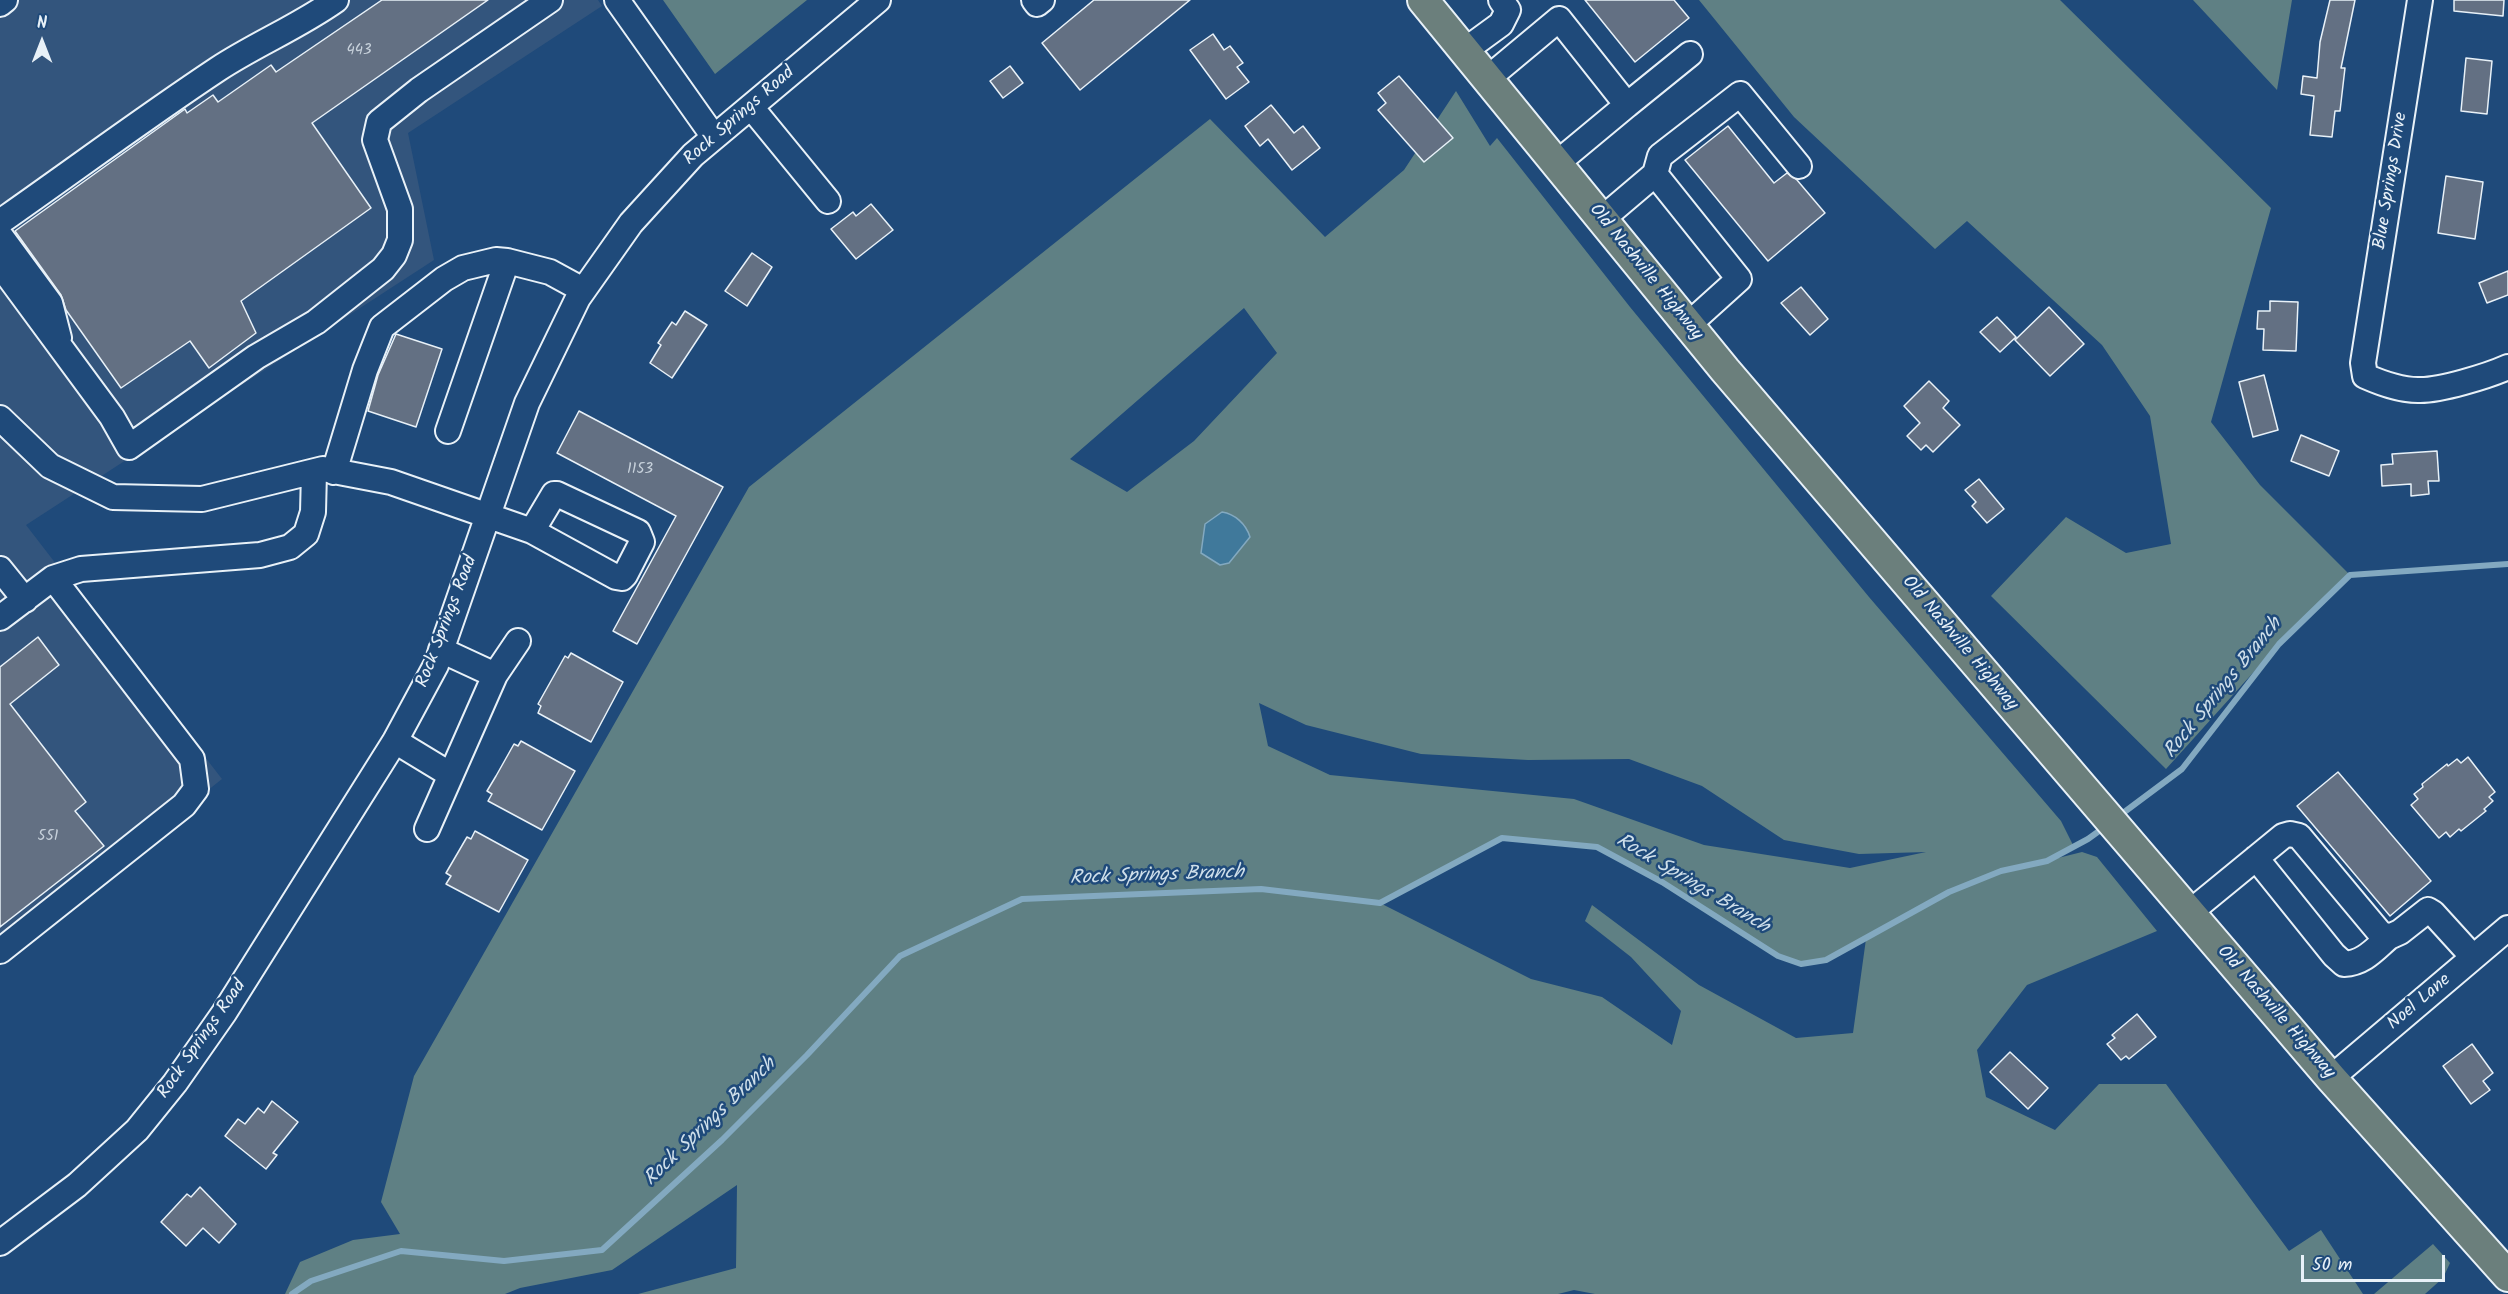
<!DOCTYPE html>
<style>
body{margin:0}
#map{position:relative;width:2508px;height:1294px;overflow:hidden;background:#1f4a7a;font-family:Kalam,sans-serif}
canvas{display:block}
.north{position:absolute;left:12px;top:12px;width:60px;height:60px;-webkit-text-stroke:4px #1f4a7a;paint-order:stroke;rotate:0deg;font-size:16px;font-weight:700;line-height:24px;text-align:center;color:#e8f1f8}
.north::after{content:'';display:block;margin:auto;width:21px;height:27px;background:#e8f1f8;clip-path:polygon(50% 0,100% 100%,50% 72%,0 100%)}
.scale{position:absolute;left:2301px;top:1255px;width:144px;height:27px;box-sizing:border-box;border:3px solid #e8f1f8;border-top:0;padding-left:8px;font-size:18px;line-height:21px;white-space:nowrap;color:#e8f1f8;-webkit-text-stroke:4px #1f4a7a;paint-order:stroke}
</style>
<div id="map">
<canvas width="2508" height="1294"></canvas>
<div class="north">N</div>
<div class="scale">50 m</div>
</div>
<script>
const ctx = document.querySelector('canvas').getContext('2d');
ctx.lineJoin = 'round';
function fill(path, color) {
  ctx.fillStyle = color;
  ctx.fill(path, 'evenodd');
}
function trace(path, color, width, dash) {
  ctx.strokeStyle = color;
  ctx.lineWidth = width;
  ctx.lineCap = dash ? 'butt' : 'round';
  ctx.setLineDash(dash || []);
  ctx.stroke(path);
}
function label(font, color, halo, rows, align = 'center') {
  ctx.font = font + ' Kalam,sans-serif';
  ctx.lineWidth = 5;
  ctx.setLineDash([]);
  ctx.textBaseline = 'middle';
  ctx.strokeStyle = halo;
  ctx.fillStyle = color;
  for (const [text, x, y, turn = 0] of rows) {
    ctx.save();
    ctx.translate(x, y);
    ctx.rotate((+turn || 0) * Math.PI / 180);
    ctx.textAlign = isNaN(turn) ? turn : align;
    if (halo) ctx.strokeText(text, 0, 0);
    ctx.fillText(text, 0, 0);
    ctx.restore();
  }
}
const built = new Path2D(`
 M0 0H598L602 6 408 133 434 260 26 525 222 779 0 956Z`);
const green = new Path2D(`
 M663 0H807L715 74Z
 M1699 0H2060L2271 208 2211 422 2260 485 2350 575 2279 644 2166 769 1991 596 2066 517 2126 553 2171 544 2150 416 2102 345 1967 221 1935 249 1794 117Z
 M2193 0H2292L2277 90Z
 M1456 91 1490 146 1497 138 1630 307 1869 597 2061 821 2074 847 2050 860 2082 852 2097 857 2157 931 2027 985 1977 1050 1986 1097 2055 1130 2099 1084H2166L2289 1251 2321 1230 2363 1294H1595L1574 1290 1558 1294H638L736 1268 737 1185 612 1270 520 1288 505 1294H285L300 1262 353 1240 400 1234 381 1202 414 1076 749 487 1210 119 1325 237 1404 170ZM1244 308 1277 353 1194 441 1127 492 1070 459ZM1259 703 1306 725 1421 754 1528 760 1629 759 1702 786 1784 840 1859 854 1926 852 1850 868 1704 845 1574 799 1330 775 1268 746ZM1502 838 1597 847 1662 882 1778 956 1801 964 1826 960 1866 939 1853 1033 1796 1038 1699 985 1592 905 1585 921 1631 957 1681 1011 1672 1045 1602 997 1531 979 1380 903Z
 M2433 1244 2450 1263 2443 1278 2425 1294H2374Z`);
const water = new Path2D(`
 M1222 512C1235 514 1246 524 1250 537L1229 563 1220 565 1201 553 1205 524Z`);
const stream = new Path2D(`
 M2119 816 2182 769 2279 644 2350 575 2508 564
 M292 1294 311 1281 401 1251 504 1261 602 1250 722 1140 807 1055 900 956 1022 899 1261 889 1380 903 1502 838 1597 847 1662 882 1778 956 1801 964 1826 960 1949 892 2001 871 2047 861 2088 839 2106 826`);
const building = new Path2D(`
 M382 0H488L312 123 371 208 241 301 256 333 209 368 190 341 121 388 66 310 61 295 15 231 185 109 187 113 213 95 218 102 271 65 276 72Z
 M1094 0H1190L1080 90 1042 43Z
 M1585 0H1674L1689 18 1635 62Z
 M2330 0H2355L2341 68H2345L2340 111H2335L2332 137 2310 135 2314 96 2301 94 2303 76 2317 78 2320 42Z
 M2454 0H2504L2503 16 2454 11Z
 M1213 34 1224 50 1230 46 1243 63 1237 67 1249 82 1226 99 1190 50Z
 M2466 58 2492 61 2487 114 2461 111Z
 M1010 66 1023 83 1003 98 990 81Z
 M1399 76 1453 138 1424 162 1378 110 1386 103 1378 93Z
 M1271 105 1294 133 1303 126 1320 148 1292 170 1268 139 1260 146 1245 126Z
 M1728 126 1774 183 1787 173 1797 180 1825 213 1768 261 1685 160Z
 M2446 176 2483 182 2475 239 2438 233Z
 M871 204 893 230 856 259 831 229 853 212 856 216Z
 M752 253 772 267 747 306 725 291Z
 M2508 271V295L2487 303 2479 283Z
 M1801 287 1828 319 1810 335 1781 303Z
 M2270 301 2298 302 2296 351 2263 350 2264 329H2257L2258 311H2270Z
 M2049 307 2084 344 2050 376 2015 340Z
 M685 311 707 325 672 378 650 363 661 345 658 343 672 322 676 325Z
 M1997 317 2016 337 2000 352 1980 332Z
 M396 334 442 349 416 427 368 411 378 375Z
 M2264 375 2278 430 2253 437 2239 382Z
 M1929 381 1949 401 1943 408 1960 425 1933 452 1926 445 1921 450 1907 436 1920 423 1904 406Z
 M579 411 723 487 637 644 613 631 676 516 557 453Z
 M2301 435 2339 451 2329 476 2291 461Z
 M2437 451 2439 481H2428L2429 494 2411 496V484L2382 486 2381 465 2393 464 2392 454Z
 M1979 479 2004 509 1987 523 1972 506 1976 502 1965 490Z
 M38 637 59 665 10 704 86 802 75 811 104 846 0 927V667Z
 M571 653 623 682 591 742 538 713 541 706 538 704 565 656 568 658Z
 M521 741 575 771 542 830 488 801 492 794 487 791 496 776 514 744 518 746Z
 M2468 757 2495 792 2489 797 2493 801 2484 809 2486 811 2461 831 2459 829 2450 837 2446 832 2439 838 2411 805 2418 799 2414 794 2423 787 2422 784 2447 764 2448 766 2457 759 2461 763Z
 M2338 772 2431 881 2390 916 2297 806Z
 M475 831 528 860 499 912 446 884 451 876 446 873 467 837 471 839Z
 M2137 1014 2156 1037 2129 1059 2126 1056 2121 1060 2107 1044 2115 1038 2112 1035Z
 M2472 1044 2493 1073 2483 1081 2490 1090 2471 1104 2443 1066Z
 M2010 1052 2048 1088 2028 1109 1990 1072Z
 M272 1101 298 1122 273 1153 277 1155 266 1169 225 1136 238 1119 245 1124 258 1108 264 1113Z
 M200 1187 236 1224 219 1243 203 1228 186 1246 161 1222 187 1194 191 1197Z`);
const minor = new Path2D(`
 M617 0 714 137
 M1034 0 1037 4 1042 0
 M2420 0 2363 363 2365 376C2381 383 2399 390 2418 390 2439 391 2488 376 2508 367
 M0 4 5 0
 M1464 51 1501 24 1508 10 1501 0
 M1487 79 1559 19 1627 105 1556 164
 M1627 105 1690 54
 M751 107 828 201
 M1655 174 1739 279 1688 325
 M1602 219 1655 174 1660 156 1740 94 1799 166
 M0 222C73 171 144 118 218 69 256 44 298 27 336 0
 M0 235 50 303 59 338
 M0 265 112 417 129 447 256 357 316 322 383 269 394 255 400 240V209L375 140 379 122 419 90 550 0
 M0 418 50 466 113 497 202 499 323 469 391 482 532 531 616 577 622 578 625 575 642 542 638 532 557 494H554L532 531
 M448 431 507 261 550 272 583 290
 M334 472 365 370 382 327 444 279 463 268 496 260 507 261
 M0 569 25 600
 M0 618 53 578 81 569 260 555 290 547 306 534 313 512 314 472
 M441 650 495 675 518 641
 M395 741 451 775
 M427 829 495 675
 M2256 858 2334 955 2344 964C2364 963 2375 949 2389 937
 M2189 913 2283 836 2290 834 2299 836 2380 933 2389 937 2400 932 2428 910 2433 913 2473 957
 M0 951 184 805 196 789 192 759 53 578
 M2331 1078 2508 928
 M0 1243 77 1185 137 1130 175 1083 224 1013 395 741 436 665 527 403 578 298 631 223 693 155 878 0`);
const major = new Path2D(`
 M1423 0 1725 370 2331 1078 2508 1276`);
const numberNames = [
 ["443",359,51],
 ["1153",640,470],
 ["551",48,837]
];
const streetNames = [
 ["Rock Springs Road",740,117,-41],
 ["Blue Springs Drive",2392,181,-81],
 ["Old Nashville Highway",1645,273,51],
 ["Rock Springs Road",448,622,-69],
 ["Old Nashville Highway",1959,644,50],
 ["Noel Lane",2420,1003,-40],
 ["Old Nashville Highway",2275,1013,49],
 ["Rock Springs Road",203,1040,-55]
];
const waterNames = [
 ["Rock Springs Branch",2224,689,-51],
 ["Rock Springs Branch",1157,877,-2],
 ["Rock Springs Branch",1692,885,31],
 ["Rock Springs Branch",711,1123,-44]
];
fill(built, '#33557d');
fill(green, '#5f8084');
fill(water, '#40799b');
trace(water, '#83a9c0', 1.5);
trace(stream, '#83a9c0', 6);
fill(building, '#637083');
trace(building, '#e8f1f8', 1.5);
trace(minor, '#e8f1f8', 28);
trace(major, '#e8f1f8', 34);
trace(minor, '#1f4a7a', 24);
trace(major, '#6b7f7c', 30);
label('15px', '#c7d1db', null, numberNames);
label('18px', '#e8f1f8', '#1f4a7a', streetNames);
label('italic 20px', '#cfdfea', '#1f4a7a', waterNames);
</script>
